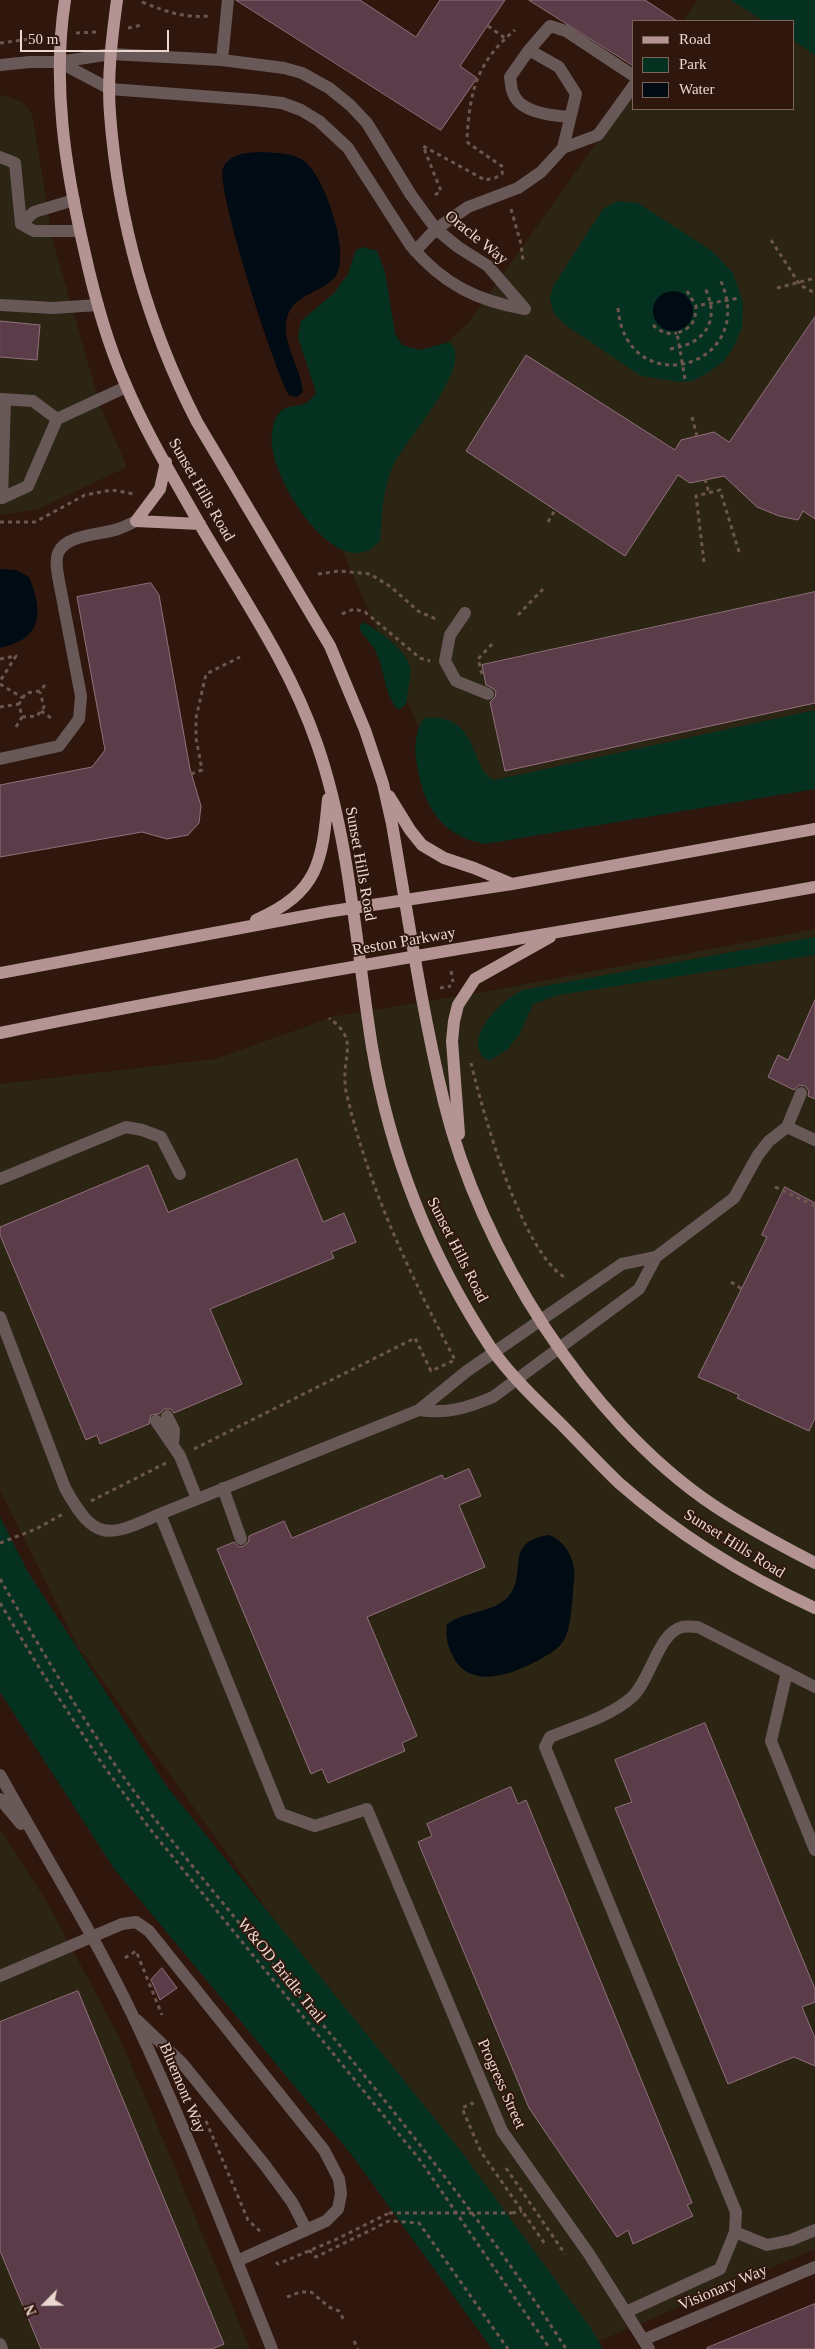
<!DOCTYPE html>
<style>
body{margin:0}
#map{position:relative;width:815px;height:2349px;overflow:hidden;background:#30170d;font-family:"Times New Roman",serif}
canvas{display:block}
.legend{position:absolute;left:632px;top:20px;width:162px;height:90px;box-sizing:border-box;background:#30170d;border:1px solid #7a645b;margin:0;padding:6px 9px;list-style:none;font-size:15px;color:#e9d7d0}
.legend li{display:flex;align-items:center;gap:10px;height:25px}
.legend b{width:25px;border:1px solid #7a645b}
.north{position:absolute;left:20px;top:2279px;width:50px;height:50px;-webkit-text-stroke:4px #30170d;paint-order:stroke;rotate:247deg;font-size:14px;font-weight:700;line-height:20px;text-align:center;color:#e9d7d0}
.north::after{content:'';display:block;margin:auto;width:18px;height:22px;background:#e9d7d0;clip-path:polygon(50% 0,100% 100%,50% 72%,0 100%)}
.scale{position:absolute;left:20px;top:30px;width:149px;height:22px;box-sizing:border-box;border:2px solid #e9d7d0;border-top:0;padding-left:6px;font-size:15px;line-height:18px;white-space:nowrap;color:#e9d7d0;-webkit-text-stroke:4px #30170d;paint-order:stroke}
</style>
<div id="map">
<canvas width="815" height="2349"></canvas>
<ul class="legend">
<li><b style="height:6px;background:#b39492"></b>Road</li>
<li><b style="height:14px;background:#053220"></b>Park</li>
<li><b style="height:14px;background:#000b14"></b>Water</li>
</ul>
<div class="north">N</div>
<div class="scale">50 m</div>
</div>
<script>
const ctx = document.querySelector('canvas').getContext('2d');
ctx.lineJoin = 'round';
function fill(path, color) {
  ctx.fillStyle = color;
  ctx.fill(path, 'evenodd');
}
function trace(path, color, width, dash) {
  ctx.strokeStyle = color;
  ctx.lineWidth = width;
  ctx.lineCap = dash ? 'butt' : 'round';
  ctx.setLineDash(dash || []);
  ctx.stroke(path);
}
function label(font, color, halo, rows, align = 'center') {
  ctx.font = font + ' "Times New Roman",serif';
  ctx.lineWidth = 4;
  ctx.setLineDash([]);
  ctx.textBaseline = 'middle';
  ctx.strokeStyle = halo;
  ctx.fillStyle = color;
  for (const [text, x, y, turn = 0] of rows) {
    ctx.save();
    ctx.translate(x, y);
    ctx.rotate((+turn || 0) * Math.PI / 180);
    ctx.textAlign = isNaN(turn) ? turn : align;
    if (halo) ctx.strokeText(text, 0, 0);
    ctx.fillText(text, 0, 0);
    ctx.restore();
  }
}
const commercial = new Path2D(`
 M698 0H764L815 27V751L459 821 309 473 468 323 634 90V109H794V21H683Z
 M4 95 22 102 32 114 53 242 101 408 127 467 38 509 0 515V96Z
 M815 929V2249L583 2348 77 1645 0 1490V1084L215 1059 336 1016 495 990Z
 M0 1829 48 1904 118 2035 154 2118 250 2349H0Z`);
const green = new Path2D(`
 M731 0H815V55L794 41V21H764Z
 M618 201 638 203 712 251 733 273 743 302 742 328 733 348 724 361 706 374 692 381 679 382 641 376 567 326 554 314 550 297 554 285 603 209Z
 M363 247 377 251 385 272 395 333 402 345 420 350 449 342C477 363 405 440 393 466 382 491 382 515 380 541 375 545 371 550 364 552 323 564 266 469 272 434 278 390 302 419 316 392L298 337 301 321 334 293 348 274 356 250Z
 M364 622C381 633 406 649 411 669L406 704 399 710C386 701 384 668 376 652 372 643 364 638 360 629V625Z
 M815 710V789L485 844C438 835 422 803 416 758 414 746 416 728 425 718 481 712 470 774 495 780Z
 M815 937V955L558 995 533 1004 520 1033 508 1049 489 1061C457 1042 503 999 523 990Z
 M0 1517 28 1572 168 1788 460 2150 590 2327 603 2349H492L351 2154 115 1870 0 1692Z`);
const water = new Path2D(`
 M260 152C274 153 292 152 304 161 324 175 350 251 337 274 325 294 293 292 287 318 281 343 301 367 303 392L297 397 289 395C275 373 215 186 223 168 230 153 246 153 260 152Z
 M653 311a20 20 0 1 1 40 0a20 20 0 1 1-40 0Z
 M0 569 16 570 29 577C44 613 42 639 0 648Z
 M549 1535C566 1541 577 1562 574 1581 572 1597 572 1631 562 1643 556 1651 545 1656 537 1661 512 1674 473 1689 455 1660 448 1648 445 1637 447 1624 465 1611 493 1613 508 1597 529 1573 502 1542 549 1535Z`);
const building = new Path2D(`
 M236 0H360L416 37 440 0H505L460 66 477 78 441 130Z
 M529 0H645L677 21H634V66Z
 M815 317V519L803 511 798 520 779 516 757 507 724 476 690 483 678 475 625 556 466 451 526 355 675 450 681 440 714 432 729 442Z
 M0 321 40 325 37 360 0 357Z
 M151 583 159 595 190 769 201 806 199 823 188 835 167 839 142 832 0 857V785L92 767 105 750 77 597Z
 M815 592V703L505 771 490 702 495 697 496 692 494 689 486 685 482 665Z
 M815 1000V1099L808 1096 809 1091 805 1086 799 1085 794 1090 768 1077 778 1055 788 1060Z
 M297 1159 323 1222 344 1213 356 1242 331 1252 334 1258 210 1309 242 1384 174 1413 171 1409H164L159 1414 151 1415 149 1424 100 1444 97 1435 86 1440 0 1235V1227L148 1165 168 1212Z
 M785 1187 815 1203V1418L809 1431 737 1398 739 1395 698 1377 767 1237 762 1235Z
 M469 1469 481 1496 459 1505 485 1567 367 1617 417 1736 402 1743 405 1751 328 1783 322 1769 311 1774 217 1549 234 1542 239 1547 244 1546 249 1541V1536L284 1521 292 1538 442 1475 444 1479Z
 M705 1723 815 1989V2002L802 2007 815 2038V2066L794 2057 728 2084 615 1808 632 1802 615 1760Z
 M511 1787 518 1804 526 1800 692 2203 687 2205 693 2216 633 2244 628 2230 617 2237 529 2108 418 1842 432 1836 427 1824Z
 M162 1968 177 1988 160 2000 151 1980Z
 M78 1991 224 2344 212 2349H41L0 2251V2022Z
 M815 2304V2349H707V2348Z`);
const path = new Path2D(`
 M142 2C167 12 183 18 210 16
 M488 26 505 38
 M128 28 142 25
 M76 33 97 32
 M0 43 45 37
 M435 195 441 191 423 146 485 180 495 178 502 174 503 167 468 143 467 138C470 90 477 62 515 30
 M511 209 521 244 523 261
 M771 240 800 285 815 293
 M777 288 815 278
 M687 291 696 306
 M618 308C626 404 761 368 720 279
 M653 325C661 332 667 335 677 333
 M670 349C705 344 721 321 705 288
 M685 379 677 333C691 329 696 321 696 306L739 298
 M692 417 697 436
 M705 479 709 493
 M0 522H35L85 495 112 490 134 494 136 493
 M548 522 555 510
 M704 562 696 496 720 490 740 555
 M318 574 340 571 370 574 391 587 418 611 438 620
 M342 614 354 609 365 612 420 658 430 661
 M518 615 543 589
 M0 659 16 656 0 681
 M482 674 478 659 494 642
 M0 684 23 698
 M0 707 19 704
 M41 711 51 718
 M22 717 37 716 44 707 40 692
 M16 727 22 717 19 704 26 693 40 691 45 685
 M191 774 202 770 196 738V718L206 674 240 657
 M451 971 453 982
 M440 988 451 986
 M471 1063C483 1113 522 1254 566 1278
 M775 1187 815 1206
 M731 1282 742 1289
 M194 1449 415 1338 431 1371 455 1360C412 1278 375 1202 351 1112 349 1102 345 1091 345 1082 343 1053 359 1040 329 1018
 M91 1501 166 1463
 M0 1543 36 1529 63 1514
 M0 1579C42 1651 84 1723 133 1790 168 1838 207 1883 244 1929 356 2066 472 2200 566 2349
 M0 1603 43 1674 103 1765 150 1829 420 2160 550 2349
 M125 1958 136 1951 162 2015
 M473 2105 472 2103 462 2108 481 2152 545 2244
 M206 2121 248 2220 262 2233
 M506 2168 565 2254
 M512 2213 522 2211
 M309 2250 316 2257 389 2221 419 2223 508 2349
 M276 2262 278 2264 337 2239 389 2213
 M287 2297 300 2292H311L329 2307 339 2311 344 2320
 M354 2341 358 2349`);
const minor = new Path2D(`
 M529 50 550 26 566 31 634 76
 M222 60 228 0
 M59 62 110 89 254 100 282 103 301 110 319 121 348 148 411 246C443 284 477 301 525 309
 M0 65 30 62H59L111 54 222 60 284 68 302 73 329 88 350 105 367 123 411 195 436 229 458 247 488 266 525 309
 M563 148 598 135 634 85
 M0 157 15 163 21 224
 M21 224 34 231H80
 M21 224 34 212 74 200
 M415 251 436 229 468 207 518 188 541 172 563 148 576 94 559 67 529 50 510 77C511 82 511 89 513 93 520 113 553 116 570 117
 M0 305 53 308 98 305
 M0 399 33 401 57 419 126 387
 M5 399 2 498 28 486 57 419
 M465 613 450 635 445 661 456 681 488 694
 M0 759 59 746 79 719 81 696 58 576C57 568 55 561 58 553 66 534 101 535 118 529 124 527 130 524 136 521
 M787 1127 815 1140
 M0 1179 126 1127 142 1130 161 1137 180 1174
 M0 1317 65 1488C95 1542 107 1538 160 1514L419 1410 467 1371 622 1264 656 1257 734 1198 758 1155 769 1141 787 1127 801 1093
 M419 1410C448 1414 467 1408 493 1397L639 1289 656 1257
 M167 1416 174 1430 173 1445
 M156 1421 180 1456 197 1499
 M223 1488 241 1539
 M160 1514 281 1814 315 1826 367 1809 502 2131 589 2254 649 2349
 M787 1672 771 1741 815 1850
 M0 1775C44 1854 92 1931 132 2014 184 2123 227 2237 272 2349
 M0 1799 21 1824
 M0 1976 122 1924 136 1922 149 1931 324 2150 339 2179 341 2194 338 2209 326 2221 237 2261
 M137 2020 182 2063 264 2164 292 2202 306 2229
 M735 2232 767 2245 791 2240 815 2230
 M626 2312 720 2269 735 2232 736 2212 545 1747 550 1737C576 1726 609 1717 631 1698 650 1682 658 1633 682 1627 687 1626 693 1627 698 1627L815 1687
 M643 2340 815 2267
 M0 2344 2 2349`);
const major = new Path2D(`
 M65 0C52 84 65 167 84 249 94 295 106 340 125 383 145 431 173 477 199 523 241 595 290 665 317 744 350 839 356 948 372 1047 390 1154 431 1257 491 1348 510 1375 536 1400 560 1423 580 1443 599 1464 619 1483 677 1534 745 1576 815 1608
 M117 0C112 37 107 76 110 114 118 221 148 327 197 422L330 646 365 730 383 784 392 824C408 917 422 1011 444 1102 480 1250 586 1419 713 1505 746 1527 780 1545 815 1563
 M136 521 160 489 166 462
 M136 521 200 524
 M389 796 410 830 422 845 444 858 474 868 512 884
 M256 920C319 892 322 862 328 799
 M0 973 326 912 512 884 815 829
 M0 1033C270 977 543 937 815 887
 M459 1134 452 1041 454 1021 458 1005 475 979 550 937`);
const pathBridge = new Path2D(`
 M389 2213H512`);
const streetNames = [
 ["Oracle Way",476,238,39],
 ["Sunset Hills Road",201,490,60],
 ["Sunset Hills Road",360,864,80],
 ["Reston Parkway",404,942,-10],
 ["Sunset Hills Road",457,1250,63],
 ["Sunset Hills Road",734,1544,32],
 ["W&OD Bridle Trail",281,1971,51],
 ["Progress Street",501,2084,66],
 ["Bluemont Way",182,2088,67],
 ["Visionary Way",723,2288,-23]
];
fill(commercial, '#2c2514');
fill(green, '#053220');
fill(water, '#000b14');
fill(building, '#5a3d49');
trace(building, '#91707c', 1);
trace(path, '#6d564d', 3, [4, 4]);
trace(minor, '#685958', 12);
trace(major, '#b39492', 12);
trace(pathBridge, '#6d564d', 3, [4, 4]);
label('16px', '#e9d7d0', '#30170d', streetNames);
</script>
